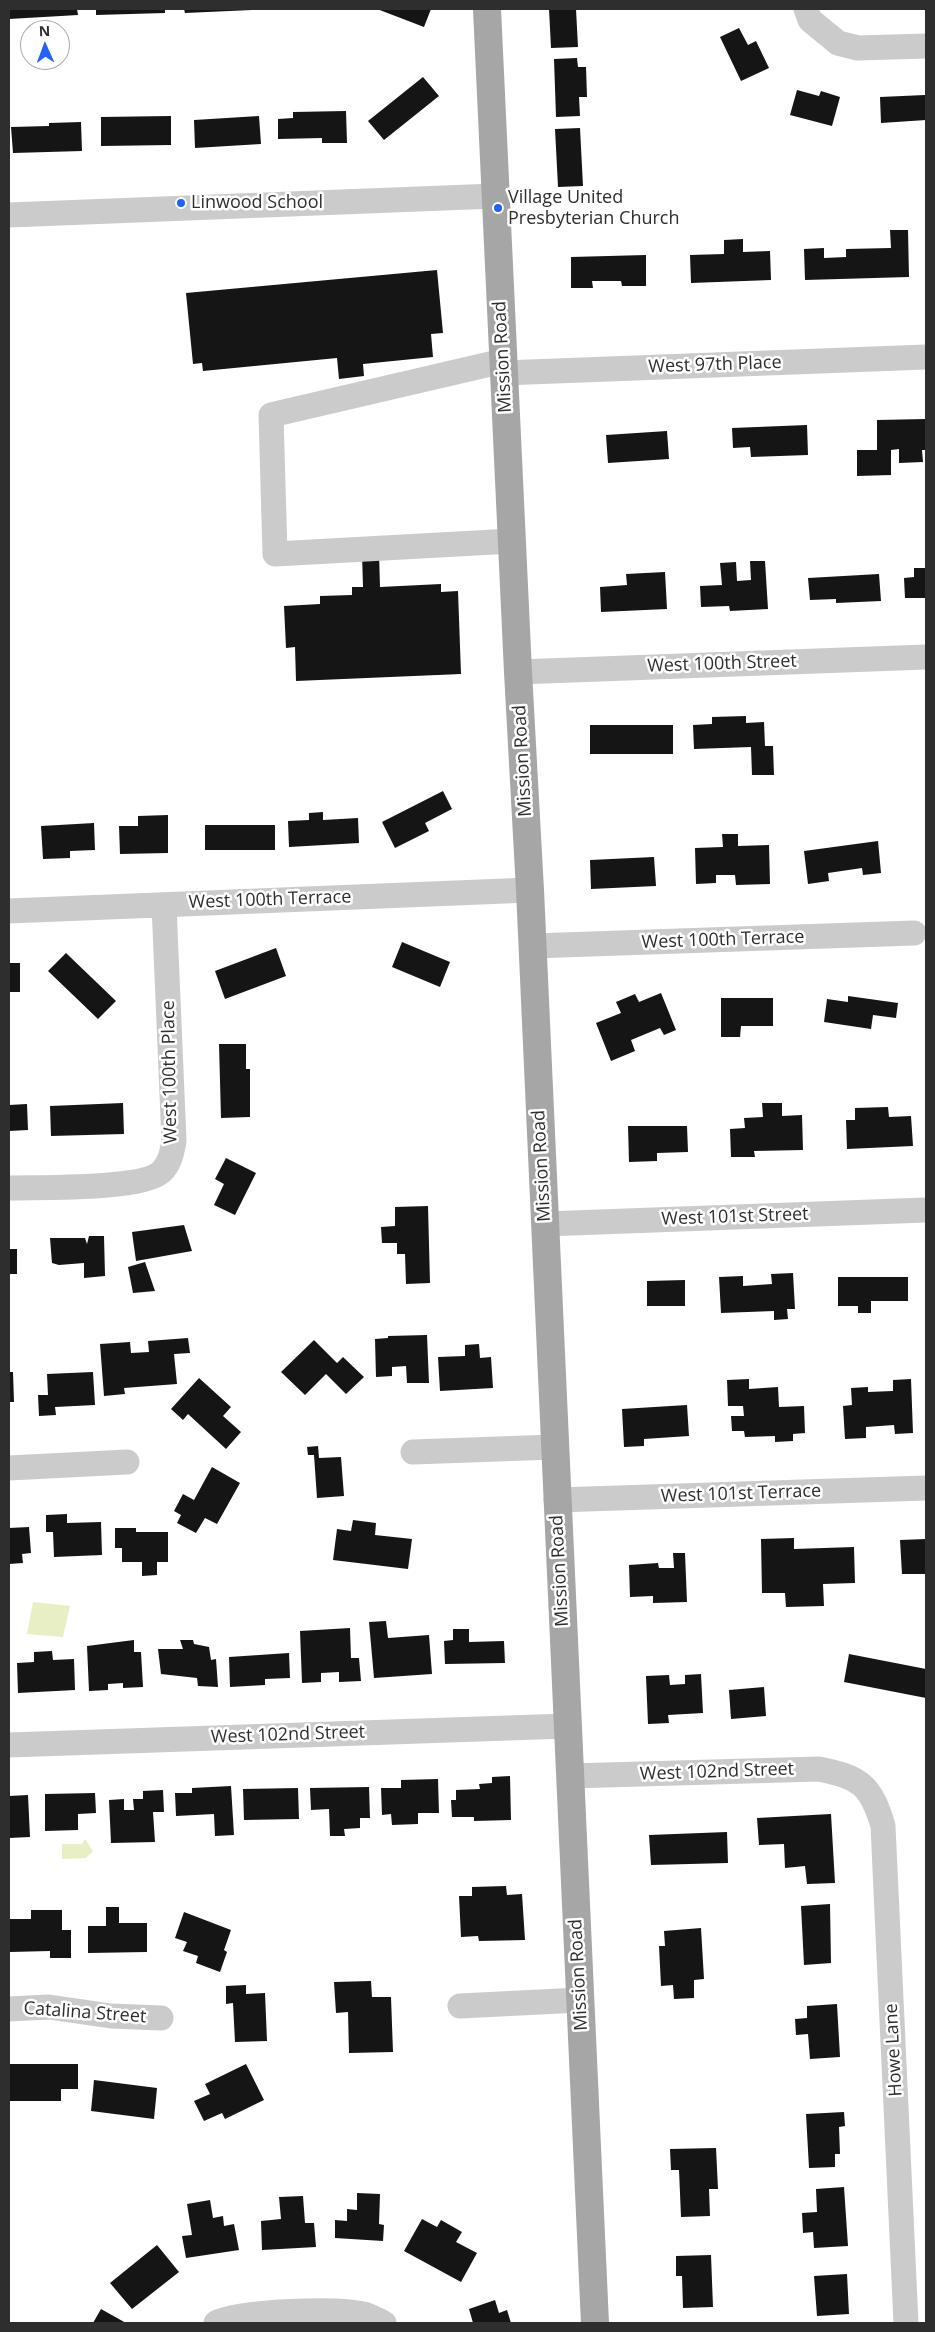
<!DOCTYPE html>
<style>
body{margin:0}
#map{position:relative;width:935px;height:2332px;overflow:hidden;background:#fff;font-family:"Open Sans",sans-serif}
canvas{display:block}
.frame{position:absolute;inset:0;border:10px solid #2e2e2e;pointer-events:none}
.north{position:absolute;left:20px;top:20px;width:50px;height:50px;box-sizing:border-box;background:#fff;border:1px solid #ababab;border-radius:50%;rotate:358deg;font-size:14px;font-weight:700;line-height:20px;text-align:center;color:#2e2e2e}
.north::after{content:'';display:block;margin:auto;width:18px;height:22px;background:#2263f4;clip-path:polygon(50% 0,100% 100%,50% 72%,0 100%)}
</style>
<div id="map">
<canvas width="935" height="2332"></canvas>
<div class="frame"></div>
<div class="north">N</div>
</div>
<script>
const ctx = document.querySelector('canvas').getContext('2d');
ctx.lineJoin = 'round';
function fill(path, color) {
  ctx.fillStyle = color;
  ctx.fill(path, 'evenodd');
}
function trace(path, color, width, dash) {
  ctx.strokeStyle = color;
  ctx.lineWidth = width;
  ctx.lineCap = dash ? 'butt' : 'round';
  ctx.setLineDash(dash || []);
  ctx.stroke(path);
}
function label(font, color, halo, rows, align = 'center') {
  ctx.font = font + ' "Open Sans",sans-serif';
  ctx.lineWidth = 5;
  ctx.setLineDash([]);
  ctx.textBaseline = 'middle';
  ctx.strokeStyle = halo;
  ctx.fillStyle = color;
  for (const [text, x, y, turn = 0] of rows) {
    ctx.save();
    ctx.translate(x, y);
    ctx.rotate((+turn || 0) * Math.PI / 180);
    ctx.textAlign = isNaN(turn) ? turn : align;
    if (halo) ctx.strokeText(text, 0, 0);
    ctx.fillText(text, 0, 0);
    ctx.restore();
  }
}
const water = new Path2D(`
 M33 1602 70 1606 63 1637 27 1634Z
 M85 1839 93 1851 86 1858 62 1859V1844H82Z`);
const building = new Path2D(`
 M9 9H77L78 15 9 19Z
 M96 9H165V13L96 15Z
 M184 9H252V10L185 13Z
 M377 9H431L424 27Z
 M549 9H576L578 47 551 48Z
 M739 28 748 45 756 41 769 68 741 81 720 37Z
 M577 58 578 67H586L587 97H579L580 116 556 117 554 59Z
 M423 77 439 96 384 140 368 121Z
 M797 90 819 96 821 91 840 97 832 126 790 115Z
 M925 95 926 120 881 123 880 97Z
 M346 111 347 143H322V138L278 139V119L293 118V112Z
 M171 116V145L101 146V117Z
 M259 116 261 144 195 148 194 120Z
 M81 122 82 151 13 153 11 127 49 126V123Z
 M580 128 583 186 558 187 555 129Z
 M890 230H908L909 277 805 280 804 249 824 248V258L846 257V249L891 248Z
 M743 239V252L770 251 771 280 691 283 690 255 724 254V240Z
 M646 255V286H622L621 281H592L593 288H571V257Z
 M437 270 443 333 431 334 433 357 363 364 364 376 339 379 337 358 203 371 202 363 193 364 186 293Z
 M926 419V450H922L923 462 899 463V449L891 450V475L857 476V450H877V420Z
 M807 425 808 455 751 457 750 447 733 448 732 428Z
 M667 431 669 459 608 463 606 435Z
 M379 553 380 587 441 584V592L458 591 461 674 296 681 295 647 286 648 284 606 320 604V596L352 595V587H363L362 554Z
 M750 561H765L768 609 730 611 729 606 701 607 700 586 722 585 720 563 736 562 737 581 751 580Z
 M914 568H926V598H905L904 578 914 577Z
 M665 572 667 609 601 612 600 587 627 585 626 574Z
 M879 574 881 601 836 603V599L810 600 808 578Z
 M746 716V723L764 722 765 746H773L774 775H752L751 747 694 749 693 725 712 724V717Z
 M590 725H673V754H590Z
 M443 791 452 809 425 823 429 831 395 848 382 822Z
 M323 812V820L358 818 359 843 289 847 288 821 309 820V813Z
 M168 815V853L120 854 119 826H138V816Z
 M94 823 95 850 70 851V858L43 859 41 826Z
 M205 825H275V850H205Z
 M722 834H738V846L769 845 770 884 736 885 735 875H716V883L696 884 695 848 723 847Z
 M878 841 881 873 863 875 862 868 828 873 829 881 808 884 804 851Z
 M654 857 656 886 591 889 590 860Z
 M402 942 450 962 440 987 392 967Z
 M276 948 286 976 225 999 215 971Z
 M66 953 116 1001 98 1019 48 971Z
 M9 963H20V992H9Z
 M661 993 676 1030 664 1035 660 1028 631 1040 635 1051 611 1061 596 1023 621 1013 616 1002 635 994 639 1002Z
 M848 996 898 1003 896 1018 873 1015 871 1029 824 1022 827 999 848 1002Z
 M721 998H773V1026H741L740 1037H721Z
 M219 1044H246V1069H250V1117L221 1118Z
 M123 1103 124 1134 51 1136 50 1106Z
 M762 1103H782V1116L802 1115 803 1150 754 1151 755 1157H731L730 1129 745 1128 744 1118 763 1117Z
 M27 1104 28 1130 9 1131V1105Z
 M888 1107 889 1117 911 1116 913 1146 847 1149 846 1120H855V1108Z
 M628 1126H687L688 1152 657 1153V1161L629 1162Z
 M226 1158 256 1173 235 1215 214 1205 224 1184 215 1179Z
 M428 1206 430 1283 406 1284 405 1254H397V1243H382L381 1227 395 1226V1207Z
 M184 1225 192 1251 136 1261 132 1232Z
 M89 1236H104L105 1276 84 1278V1263L59 1265 52 1263 50 1238H85L87 1244Z
 M9 1249H17V1274H9Z
 M145 1262 155 1291 133 1293 128 1267Z
 M793 1273 795 1309H787L788 1319 774 1320V1311L721 1313 719 1277 743 1276V1286L772 1284 771 1274Z
 M838 1277H908V1301H871V1313H858V1306H838Z
 M685 1280V1306H647V1281Z
 M427 1335 429 1383H407L406 1366 392 1367V1376L376 1377 375 1339 388 1338V1336Z
 M188 1338 190 1353 174 1354 177 1384 124 1388 125 1394 104 1396 100 1344 130 1342 131 1353 149 1352 148 1341Z
 M314 1340 337 1363 343 1357 364 1377 346 1394 326 1374 305 1395 281 1372Z
 M479 1344 480 1358 491 1357 493 1388 440 1391 438 1357 465 1356V1345Z
 M9 1372H13L14 1402H9Z
 M93 1372 95 1405 55 1407 56 1415 39 1416 38 1395H48L47 1374Z
 M199 1378 231 1407 223 1416 241 1432 226 1449 188 1414 183 1420 171 1409Z
 M749 1379V1389L778 1387 779 1407 804 1406 805 1433 793 1434V1441L775 1442V1436L745 1437 744 1431H732L731 1416H744L743 1406H728L727 1380Z
 M911 1379 913 1433 895 1434 894 1425 866 1427V1438L845 1439 843 1406 852 1405 851 1388 868 1387V1392L893 1391V1380Z
 M687 1405 689 1436 644 1439V1446L624 1447 622 1409Z
 M318 1446 319 1458 341 1457 344 1496 317 1498 314 1455H308L307 1447Z
 M212 1467 240 1483 217 1524 205 1518 196 1533 177 1523 181 1515 174 1511 183 1494 194 1500Z
 M67 1514V1523L101 1522 102 1555 54 1557 53 1532H46V1515Z
 M353 1520 376 1523 375 1535 412 1539 408 1569 333 1560 337 1529 351 1531Z
 M29 1527 31 1553 22 1554 23 1563 9 1564V1528Z
 M115 1528H136V1532H168V1562H157V1575L142 1576V1562H122V1548H115Z
 M794 1538V1549L854 1547 855 1583 823 1584 824 1606 786 1607 785 1593H762L761 1539Z
 M926 1539V1574H902L900 1540Z
 M673 1553H685L687 1602 653 1603V1596L630 1597 629 1565 658 1563 659 1568H674Z
 M386 1621 388 1638 429 1635 432 1674 374 1678 369 1622Z
 M350 1628 351 1658H359L361 1681 339 1682V1672L321 1673V1682L302 1683 300 1631Z
 M453 1629H469V1642L504 1641 505 1663 445 1664 444 1641 453 1640Z
 M134 1640V1652H141L143 1687 123 1688V1683L108 1684V1690L89 1691 87 1646Z
 M180 1640H193L194 1644 209 1647 211 1660 216 1659 218 1687 198 1686 197 1678 161 1674 158 1649H183Z
 M52 1651 53 1660 74 1659 75 1690 18 1693 17 1663 34 1662V1652Z
 M289 1653 290 1678 265 1679V1685L230 1687 229 1657Z
 M849 1654 926 1669V1698L844 1682Z
 M701 1674 703 1713 668 1715 669 1723 648 1724 646 1676 669 1675 670 1685 685 1684V1675Z
 M764 1687 766 1716 731 1719 729 1690Z
 M510 1776 511 1820 474 1821V1817H452L451 1800H456V1790L480 1789 479 1784 492 1783V1777Z
 M438 1779 439 1813H418V1824L392 1825 391 1814 382 1815 381 1788H401V1780Z
 M231 1786 234 1835 215 1836 214 1814 176 1816 175 1793H192V1788Z
 M369 1787 370 1818H360V1828L344 1829 345 1836H330L329 1809 311 1810 310 1788Z
 M298 1788 299 1819 244 1820 243 1789Z
 M163 1790 164 1812H153L155 1842 111 1843 109 1800 124 1799V1810H134L133 1799H143V1791Z
 M95 1793 96 1813 78 1814V1830L45 1831V1794Z
 M28 1795 30 1837 9 1838V1796Z
 M831 1814 835 1883 807 1884 805 1866 785 1868 784 1844 759 1845 757 1818Z
 M727 1832 728 1863 651 1865 649 1835Z
 M506 1886 507 1895 522 1894 525 1940 479 1941 478 1936 461 1937 459 1896H472V1887Z
 M830 1904 831 1963 804 1965 801 1906Z
 M106 1907H119V1923H147V1952L88 1953V1926H106Z
 M31 1910H62V1930H71V1958H50V1951L10 1952V1919H31Z
 M184 1912 231 1930 224 1950 227 1952 220 1972 196 1963 198 1956 183 1951 187 1942 175 1938Z
 M701 1928 704 1979 694 1980V1998L674 1999 673 1985 661 1986 659 1946H665L664 1931Z
 M371 1981 372 1997H391L393 2052 349 2053 348 2012 336 2013 334 1982Z
 M246 1985V1994L265 1993 267 2041 235 2042 233 2003 226 2004V1986Z
 M837 2004 840 2057 810 2059 808 2034 796 2035 795 2019 807 2018V2006Z
 M10 2064H78V2089H61V2101H9Z
 M246 2064 264 2100 225 2119 222 2113 204 2121 194 2101 210 2094 205 2084Z
 M94 2080 157 2088 154 2119 91 2111Z
 M844 2112 845 2126 839 2127 840 2154H835V2167L809 2168 806 2114Z
 M716 2148 718 2189H709L710 2216 681 2217 679 2170H671L670 2149Z
 M844 2187 848 2246 814 2248 813 2232 803 2233 802 2213 817 2212 816 2189Z
 M357 2193 380 2194 379 2224 384 2225 383 2241 335 2238V2220L347 2221V2209L357 2210Z
 M303 2196 305 2223H314L316 2247 262 2250 261 2221 281 2219 279 2197Z
 M210 2200 213 2218 223 2216 224 2226 234 2224 239 2250 186 2258 182 2236 192 2235 187 2204Z
 M422 2219 437 2227 441 2220 462 2232 456 2242 477 2253 461 2282 404 2251Z
 M157 2245 179 2272 132 2309 110 2283Z
 M711 2255 713 2307 683 2308 682 2276H676V2256Z
 M847 2274 849 2314 817 2316 814 2276Z
 M495 2300 499 2313 507 2310 511 2323H473L469 2309Z
 M101 2309 126 2323H93Z`);
const minor = new Path2D(`
 M806 9 810 20 838 43 858 48 926 46
 M9 215 495 196
 M503 361 271 415 275 554 512 541
 M503 373 926 357
 M518 672 926 657
 M9 911 530 890
 M532 946 914 933
 M9 1188C38 1187 142 1190 161 1172 170 1164 172 1152 174 1141L164 905
 M545 1224 926 1210
 M413 1452 554 1447
 M9 1468 127 1462
 M556 1500 926 1488
 M9 1745 567 1726
 M570 1776 819 1769C860 1777 871 1785 883 1826L906 2323
 M460 2006 580 2000
 M9 2009 49 2007 111 2016 161 2018
 M216 2323C238 2311 341 2307 367 2315 373 2317 379 2321 384 2323`);
const major = new Path2D(`
 M487 9 518 672 530 890 595 2323`);
const markers = [
 [181,203,5,"#2263f4"],
 [498,208,5,"#2263f4"]
];
const poiNames = [
 ["Village United",508,198],
 ["Presbyterian Church",508,219],
 ["Linwood School",191,203]
];
const streetNames = [
 ["Mission Road",503,357,-93],
 ["West 97th Place",715,365,-2],
 ["West 100th Street",722,664,-2],
 ["Mission Road",523,761,-93],
 ["West 100th Terrace",270,900,-2],
 ["West 100th Terrace",723,940,-2],
 ["West 100th Place",170,1072,-91],
 ["Mission Road",542,1166,-93],
 ["West 101st Street",735,1217,-2],
 ["West 101st Terrace",741,1494,-2],
 ["Mission Road",560,1571,-93],
 ["West 102nd Street",288,1735,-2],
 ["West 102nd Street",717,1772,-2],
 ["Mission Road",579,1975,-93],
 ["Catalina Street",85,2013,4],
 ["Howe Lane",894,2050,-93]
];
fill(water, '#e8efc5');
fill(building, '#151515');
trace(minor, '#cbcbcb', 25);
trace(major, '#a6a6a6', 28);
for (const [x, y, r, color] of markers) {
  const dot = new Path2D();
  dot.arc(x, y, r, 0, 2 * Math.PI);
  ctx.fillStyle = color;
  ctx.fill(dot);
  trace(dot, '#fff', 2);
}
label('18px', '#2e2e2e', '#fff', poiNames, 'left');
label('18px', '#2e2e2e', '#fff', streetNames);
</script>
